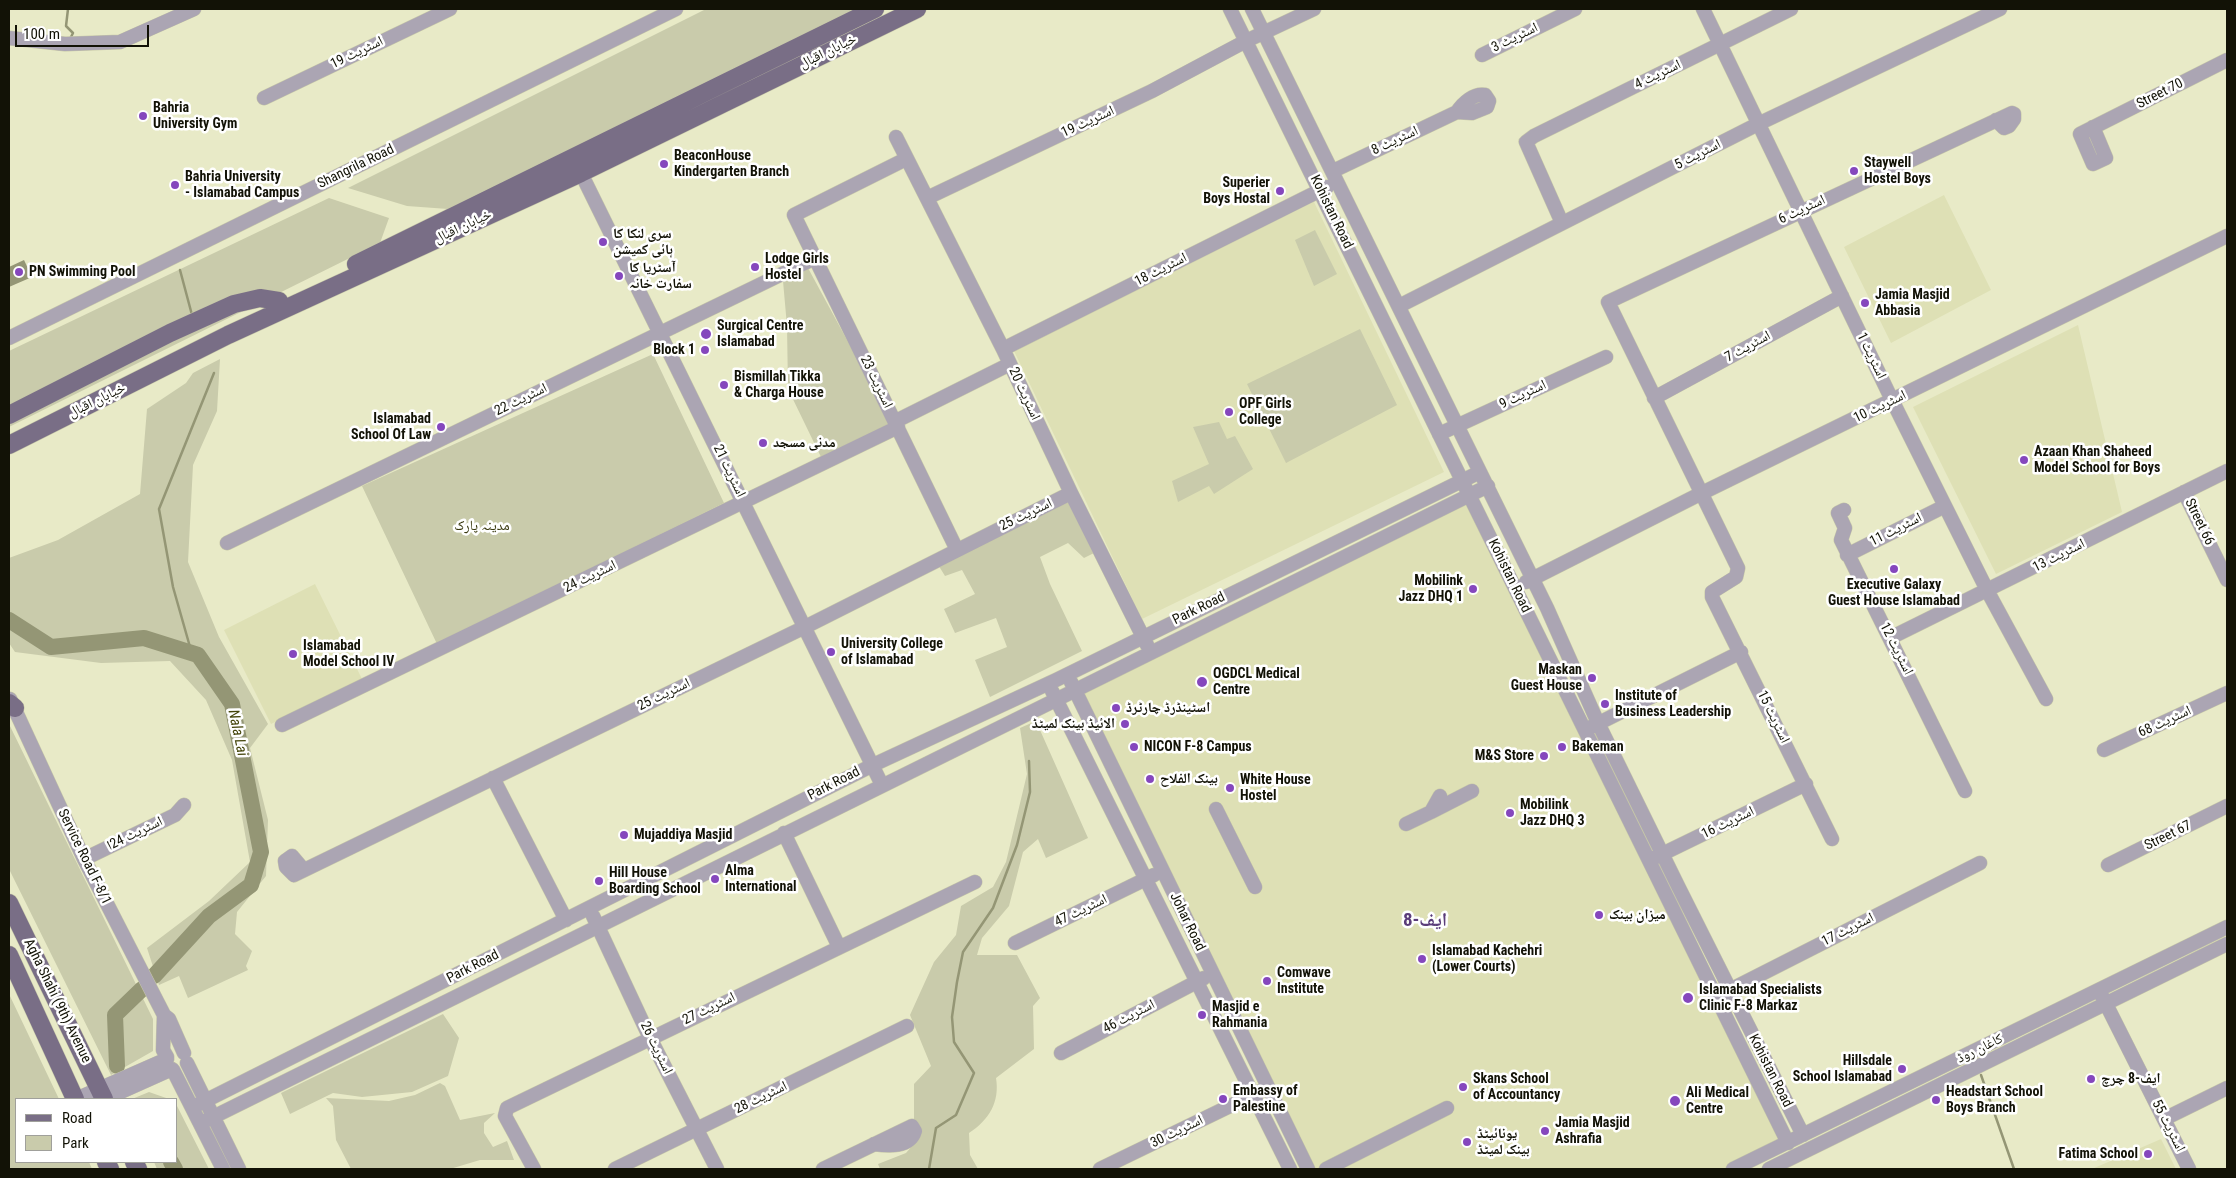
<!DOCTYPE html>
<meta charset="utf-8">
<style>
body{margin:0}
#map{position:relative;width:2236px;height:1178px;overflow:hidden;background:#e8eac7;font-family:"Roboto Condensed",sans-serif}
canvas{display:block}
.frame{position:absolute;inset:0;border:10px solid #121206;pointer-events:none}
.legend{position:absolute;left:15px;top:1098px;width:162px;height:65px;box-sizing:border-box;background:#fff;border:1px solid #a0a09b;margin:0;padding:6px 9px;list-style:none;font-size:15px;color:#121206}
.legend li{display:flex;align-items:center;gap:10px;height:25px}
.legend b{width:25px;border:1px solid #a0a09b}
.scale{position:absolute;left:15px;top:25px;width:134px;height:22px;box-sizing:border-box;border:2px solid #121206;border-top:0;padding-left:6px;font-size:15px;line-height:18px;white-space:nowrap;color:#121206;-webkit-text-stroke:4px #fff;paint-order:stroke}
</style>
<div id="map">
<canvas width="2236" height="1178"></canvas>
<div class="frame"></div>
<ul class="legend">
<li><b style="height:6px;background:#796e86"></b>Road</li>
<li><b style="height:14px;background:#c9cbab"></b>Park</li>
</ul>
<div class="scale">100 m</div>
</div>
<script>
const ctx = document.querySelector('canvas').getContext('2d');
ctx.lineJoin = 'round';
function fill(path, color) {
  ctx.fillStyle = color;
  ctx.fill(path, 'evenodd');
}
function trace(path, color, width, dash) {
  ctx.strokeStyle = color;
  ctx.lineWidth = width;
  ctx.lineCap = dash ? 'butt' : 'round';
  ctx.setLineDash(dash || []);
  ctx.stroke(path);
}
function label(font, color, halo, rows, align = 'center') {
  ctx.font = font + ' "Roboto Condensed","Noto Naskh Arabic",sans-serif';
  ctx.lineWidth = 5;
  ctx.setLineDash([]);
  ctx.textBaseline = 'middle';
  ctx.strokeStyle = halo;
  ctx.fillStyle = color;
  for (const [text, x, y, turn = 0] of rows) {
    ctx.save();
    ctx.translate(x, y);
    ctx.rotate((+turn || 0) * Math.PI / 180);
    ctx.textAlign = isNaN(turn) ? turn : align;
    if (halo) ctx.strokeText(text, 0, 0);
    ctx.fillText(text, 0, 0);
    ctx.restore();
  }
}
const built = new Path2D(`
 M1944 195 1991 290 1891 343 1844 247Z
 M1314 202 1444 472 1142 619 1014 351Z
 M2078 325 2122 512 1996 574 1913 407Z
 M1470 495 1788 1143 1733 1169H1308L1074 690Z
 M315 584 362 679 271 724 224 630Z
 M2161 1139 2176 1169H2092Z`);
const green = new Path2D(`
 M706 9H855L448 209 407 206 348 188Z
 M329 198 389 218 380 243 9 427V351Z
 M1315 230 1337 274 1314 286 1295 240Z
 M808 268 892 423 821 457 788 389 787 326 783 281Z
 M1360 329 1397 405 1286 463 1247 384Z
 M653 354 724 503 437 644 362 486Z
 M220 359 217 411 193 465 188 562 219 637 268 724 250 748 268 820 266 876 237 912 235 934 252 951 246 966 248 970 188 998 179 976 159 985 147 948 209 901 250 862 232 760 206 700 170 661 101 663 15 652 9 643V558L58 540 140 494 147 409 186 383 193 373Z
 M1219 422 1227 439 1235 436 1253 469 1214 494 1209 486 1178 502 1172 481 1209 464 1193 427Z
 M1070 500 1094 553 1084 558 1068 543 1040 557 1050 584 1082 651 990 697 975 660 1007 647 996 618 955 633 944 609 975 594 962 570 945 576 937 563Z
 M1036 721 1088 838 1046 858 1038 839 1023 852 1009 906 982 938 977 955H1017L1040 998 1033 1006 1034 1049 996 1078C1000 1102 989 1120 969 1133L970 1155 978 1169H880L878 1164 906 1153 919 1138 914 1121V1084L931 1066 910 1015 934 962 956 935 961 906 993 887 1006 862 1027 774 1020 728Z
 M9 724 153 1019V1051L111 1075 9 869Z
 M9 994 59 1099H16V1162H89L92 1169H9Z
 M443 1014 459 1038 448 1076 412 1092 362 1097 333 1093 290 1114 281 1093Z
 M440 1083 445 1086 460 1120 495 1113 484 1123V1133L493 1147 507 1141 514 1160H480L450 1169H351L336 1140 333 1106 326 1098 389 1101 415 1095Z
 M149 1092 169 1099H132Z
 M176 1104 209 1169H157L154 1162H176Z`);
const water = new Path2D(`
 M24 260 32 277 9 287V267Z`);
const stream = new Path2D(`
 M68 9 66 26 73 33 70 39
 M180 270 192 315
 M192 654 173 587 159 509 214 373
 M1981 1075 2014 1169
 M929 1169 936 1128 956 1115 974 1073 954 1042 952 1017 957 982 963 952 993 908 1017 845 1030 792 1029 761`);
const river = new Path2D(`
 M9 620 51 647 144 638 198 655 232 704 261 852 251 885 209 916 154 976
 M117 1066 115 1015 142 989
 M171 1162 175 1169`);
const minor = new Path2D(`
 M1230 9 1788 1143
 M1252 9 1547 608 1598 723 1678 886 1803 1135
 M1703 9 1892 400 1988 592 2046 699
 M9 38 65 44 120 42 194 9
 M1482 55 1575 9
 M264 98 450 9
 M2093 127 2106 158 2093 164 2080 134 2227 60
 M896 137 1003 349 1071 493 1147 645
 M906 159 794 215 957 550
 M577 165 882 785
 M1333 171 1457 112C1463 103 1474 93 1485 95L1489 101 1487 107 1472 113 1457 112
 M927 198 1152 91 1246 41 1314 9
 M1562 223 1526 142 1534 136 1791 9
 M1399 306 1758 124 2000 9
 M9 338 676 9
 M1003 349 1327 187
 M1654 398 1842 296
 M896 421 1010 364
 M1439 434 1606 357
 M2184 492 2227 580
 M1844 510 1838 513 1845 528 1841 540 1965 791
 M227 543 815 258
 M1847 555 1945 506
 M1526 582 1702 493 2227 236
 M1890 638 2227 471
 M1071 682 1308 1169
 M1052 691 1290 1169
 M10 699 84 859 164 1015 169 1019 184 1053
 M282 725 898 427
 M1591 727 1741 652
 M2104 750 2227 693
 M493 778 566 920
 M1216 809 1255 887
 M1431 812 1472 791
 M1406 824 1431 812 1440 796
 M784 833 839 947
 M1832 839 1712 597V592L1736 577 1738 568 1608 302 2012 113 2014 114V119L2009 126 2004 128 1996 120
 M1654 858 1806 784
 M84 859 175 815 184 805
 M2108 865 2227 806
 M303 869 292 856 285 861 286 867 294 875 805 627 1071 493
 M593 916 650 1038 717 1169
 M1015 943 1154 875
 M1722 994 1980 863
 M2102 996 2189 1169
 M164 1015 163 1050 167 1057
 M1061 1053 1204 978
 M187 1063 239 1169
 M173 1070 223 1169
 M76 1099 167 1059
 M105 1099 172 1069
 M193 1107 873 765 1056 680 1480 472
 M2164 1119 2227 1088
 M201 1123 1488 486
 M534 1169 505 1116 507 1108 975 882
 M615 1169 907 1026
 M823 1169 912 1126 915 1131C910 1148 888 1146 874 1144
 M1100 1169 1261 1091
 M1326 1169 1447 1108
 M1733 1169 2227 927
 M1769 1169 2227 944`);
const major = new Path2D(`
 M356 264 875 9
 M9 415 170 333 234 304 260 298 279 301
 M9 445 228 335 581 173 917 9
 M9 703 15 708
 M9 903 104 1099
 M9 955 75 1099
 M106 1162 110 1169
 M134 1162 138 1169`);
const markers = [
 [143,116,5,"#8547bd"],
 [664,164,5,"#8547bd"],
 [1854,171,5,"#8547bd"],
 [175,185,5,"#8547bd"],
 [1280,191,5,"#8547bd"],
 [603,242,5,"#8547bd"],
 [755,267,5,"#8547bd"],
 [19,272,5,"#8547bd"],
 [619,276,5,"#8547bd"],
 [1865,303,5,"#8547bd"],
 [706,334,6,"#8547bd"],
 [705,350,5,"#8547bd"],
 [724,385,5,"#8547bd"],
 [1229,412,5,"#8547bd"],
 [441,427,5,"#8547bd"],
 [763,443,5,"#8547bd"],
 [2024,460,5,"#8547bd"],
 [1894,569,5,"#8547bd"],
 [1473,589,5,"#8547bd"],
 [831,652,5,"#8547bd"],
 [293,654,5,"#8547bd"],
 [1592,678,5,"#8547bd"],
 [1202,682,6,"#8547bd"],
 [1605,704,5,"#8547bd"],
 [1116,708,5,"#8547bd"],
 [1125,724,5,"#8547bd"],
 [1134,747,5,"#8547bd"],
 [1562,747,5,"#8547bd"],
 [1544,756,5,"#8547bd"],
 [1150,779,5,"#8547bd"],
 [1230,788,5,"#8547bd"],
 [1510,813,5,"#8547bd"],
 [624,835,5,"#8547bd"],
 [715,879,5,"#8547bd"],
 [599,881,5,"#8547bd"],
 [1599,915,5,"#8547bd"],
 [1422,959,5,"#8547bd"],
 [1267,981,5,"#8547bd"],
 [1688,998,6,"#8547bd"],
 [1202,1015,5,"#8547bd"],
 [1902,1069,5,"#8547bd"],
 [2091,1079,5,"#8547bd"],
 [1463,1087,5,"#8547bd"],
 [1223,1099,5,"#8547bd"],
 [1936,1100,5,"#8547bd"],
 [1675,1101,6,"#8547bd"],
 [1545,1131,5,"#8547bd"],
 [1467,1142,5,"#8547bd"],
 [2148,1154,5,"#8547bd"]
];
const streetNames = [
 ["اسٹریٹ 3",1515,38,-26],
 ["خیابان اقبال",828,52,-26],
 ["اسٹریٹ 19",357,53,-26],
 ["اسٹریٹ 4",1658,75,-26],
 ["Street 70",2160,94,-27],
 ["اسٹریٹ 19",1088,122,-25],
 ["اسٹریٹ 8",1395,141,-25],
 ["اسٹریٹ 5",1698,155,-27],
 ["Shangrila Road",356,167,-26],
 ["اسٹریٹ 6",1802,210,-25],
 ["Kohistan Road",1331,212,64],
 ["خیابان اقبال",463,227,-25],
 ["اسٹریٹ 18",1161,270,-27],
 ["اسٹریٹ 7",1748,347,-29],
 ["اسٹریٹ 1",1871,356,64],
 ["اسٹریٹ 23",876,382,64],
 ["اسٹریٹ 20",1024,394,65],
 ["اسٹریٹ 9",1523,395,-25],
 ["اسٹریٹ 22",521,400,-26],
 ["خیابان اقبال",97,401,-26],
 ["اسٹریٹ 10",1880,407,-26],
 ["اسٹریٹ 21",729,471,64],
 ["اسٹریٹ 25",1026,515,-26],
 ["Street 66",2199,522,64],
 ["اسٹریٹ 11",1896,530,-27],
 ["اسٹریٹ 13",2059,556,-27],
 ["Kohistan Road",1509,576,64],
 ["اسٹریٹ 24",590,577,-26],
 ["Park Road",1199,609,-26],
 ["اسٹریٹ 12",1896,649,63],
 ["اسٹریٹ 25",664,695,-26],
 ["اسٹریٹ 15",1773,717,64],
 ["اسٹریٹ 68",2165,722,-25],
 ["Park Road",834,784,-27],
 ["اسٹریٹ 16",1728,823,-26],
 ["اسٹریٹ 24ا",135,834,-26],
 ["Street 67",2168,836,-26],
 ["Service Road F-8/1",84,857,64],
 ["اسٹریٹ 47",1081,911,-26],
 ["Johar Road",1187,922,64],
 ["اسٹریٹ 17",1848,930,-27],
 ["Park Road",473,967,-27],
 ["Agha Shahi (9th) Avenue",57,1001,64],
 ["اسٹریٹ 27",709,1009,-26],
 ["اسٹریٹ 46",1129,1017,-28],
 ["اسٹریٹ 26",656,1048,64],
 ["کاغان روڈ",1980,1049,-26],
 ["Kohistan Road",1770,1071,63],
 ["اسٹریٹ 28",761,1098,-26],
 ["اسٹریٹ 55",2168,1126,63],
 ["اسٹریٹ 30",1177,1132,-26]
];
const poiNames = [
 ["Bahria",153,108],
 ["University Gym",153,124],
 ["BeaconHouse",674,156],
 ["Kindergarten Branch",674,172],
 ["Staywell",1864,163],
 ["Hostel Boys",1864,179],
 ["Bahria University",185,177],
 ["- Islamabad Campus",185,193],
 ["Superier",1270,183,"right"],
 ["Boys Hostal",1270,199,"right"],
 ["سری لنکا کا",613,234],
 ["ہائی کمیشن",613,250],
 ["Lodge Girls",765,259],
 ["Hostel",765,275],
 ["آسٹریا کا",629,268],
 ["سفارت خانہ",629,284],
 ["PN Swimming Pool",29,272],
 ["Jamia Masjid",1875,295],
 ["Abbasia",1875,311],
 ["Surgical Centre",717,326],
 ["Islamabad",717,342],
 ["Block 1",695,350,"right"],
 ["Bismillah Tikka",734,377],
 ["& Charga House",734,393],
 ["OPF Girls",1239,404],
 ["College",1239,420],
 ["Islamabad",431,419,"right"],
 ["School Of Law",431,435,"right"],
 ["مدنی مسجد",773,443],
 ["Azaan Khan Shaheed",2034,452],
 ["Model School for Boys",2034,468],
 ["Mobilink",1463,581,"right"],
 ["Jazz DHQ 1",1463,597,"right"],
 ["Executive Galaxy",1894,585,"center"],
 ["Guest House Islamabad",1894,601,"center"],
 ["University College",841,644],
 ["of Islamabad",841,660],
 ["Islamabad",303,646],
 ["Model School IV",303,662],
 ["Maskan",1582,670,"right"],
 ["Guest House",1582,686,"right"],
 ["OGDCL Medical",1213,674],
 ["Centre",1213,690],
 ["Institute of",1615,696],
 ["Business Leadership",1615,712],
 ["اسٹینڈرڈ چارٹرڈ",1126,708],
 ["الائیڈ بینک لمیٹڈ",1115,724,"right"],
 ["NICON F-8 Campus",1144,747],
 ["Bakeman",1572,747],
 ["M&S Store",1534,756,"right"],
 ["بینک الفلاح",1160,779],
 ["White House",1240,780],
 ["Hostel",1240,796],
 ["Mobilink",1520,805],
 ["Jazz DHQ 3",1520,821],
 ["Mujaddiya Masjid",634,835],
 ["Alma",725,871],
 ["International",725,887],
 ["Hill House",609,873],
 ["Boarding School",609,889],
 ["میزان بینک",1609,915],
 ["Islamabad Kachehri",1432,951],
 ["(Lower Courts)",1432,967],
 ["Comwave",1277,973],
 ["Institute",1277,989],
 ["Islamabad Specialists",1699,990],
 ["Clinic F-8 Markaz",1699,1006],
 ["Masjid e",1212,1007],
 ["Rahmania",1212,1023],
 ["Hillsdale",1892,1061,"right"],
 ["School Islamabad",1892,1077,"right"],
 ["Skans School",1473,1079],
 ["of Accountancy",1473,1095],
 ["ایف-8 چرچ",2101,1079],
 ["Embassy of",1233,1091],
 ["Palestine",1233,1107],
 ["Headstart School",1946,1092],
 ["Boys Branch",1946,1108],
 ["Ali Medical",1686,1093],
 ["Centre",1686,1109],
 ["Jamia Masjid",1555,1123],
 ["Ashrafia",1555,1139],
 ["یونائیٹڈ",1477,1134],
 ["بینک لمیٹڈ",1477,1150],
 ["Fatima School",2138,1154,"right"]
];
const parkNames = [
 ["مدینہ پارک",482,526]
];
const waterNames = [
 ["Nala Lai",237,733,78]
];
const districtNames = [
 ["ایف-8",1425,921]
];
fill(built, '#dee0b5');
fill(green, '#c9cbab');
fill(water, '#949675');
trace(stream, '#949675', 2.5);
trace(river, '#949675', 16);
trace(minor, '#c6c7a8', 15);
trace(major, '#c6c7a8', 19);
trace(minor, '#aba5b3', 14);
trace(major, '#796e86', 18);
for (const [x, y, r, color] of markers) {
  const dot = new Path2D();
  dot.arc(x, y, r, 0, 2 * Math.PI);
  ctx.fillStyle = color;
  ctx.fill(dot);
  trace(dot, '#fff', 2);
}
label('14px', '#121206', '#fff', streetNames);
label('bold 14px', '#121206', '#fff', poiNames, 'left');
label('14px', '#36360c', '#fff', parkNames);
label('italic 15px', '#44450a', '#fff', waterNames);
label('bold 19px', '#5b3d79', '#fff', districtNames);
</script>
